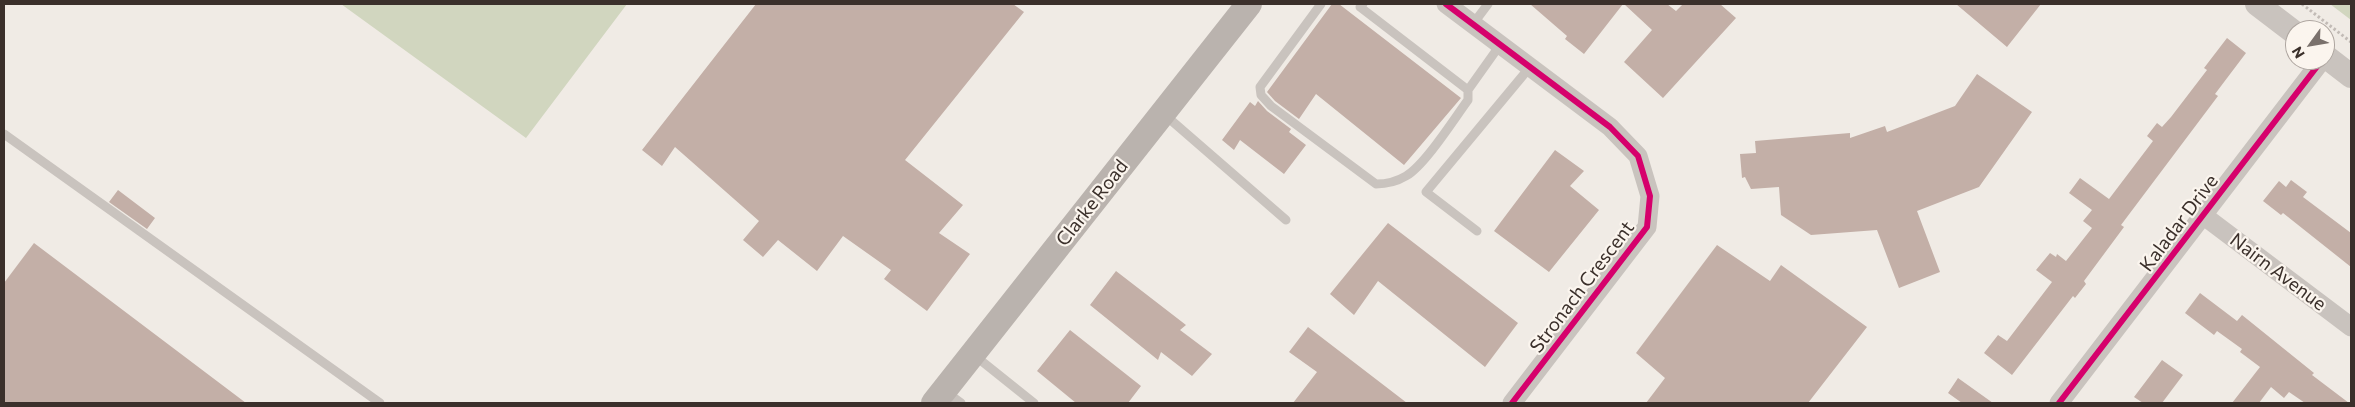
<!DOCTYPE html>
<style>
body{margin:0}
#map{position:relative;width:2355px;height:407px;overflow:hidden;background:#f0ebe5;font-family:Commissioner,sans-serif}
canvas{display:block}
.frame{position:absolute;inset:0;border:5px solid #3b302b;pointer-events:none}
.north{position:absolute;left:2285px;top:20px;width:50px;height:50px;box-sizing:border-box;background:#fbf5ee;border:1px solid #aea6a0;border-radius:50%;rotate:238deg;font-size:14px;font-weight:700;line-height:20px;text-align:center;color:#3b302b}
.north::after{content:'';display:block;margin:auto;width:18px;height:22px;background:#7a716c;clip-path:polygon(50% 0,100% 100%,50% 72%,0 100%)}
</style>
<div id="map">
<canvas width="2355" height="407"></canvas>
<div class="frame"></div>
<div class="north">N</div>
</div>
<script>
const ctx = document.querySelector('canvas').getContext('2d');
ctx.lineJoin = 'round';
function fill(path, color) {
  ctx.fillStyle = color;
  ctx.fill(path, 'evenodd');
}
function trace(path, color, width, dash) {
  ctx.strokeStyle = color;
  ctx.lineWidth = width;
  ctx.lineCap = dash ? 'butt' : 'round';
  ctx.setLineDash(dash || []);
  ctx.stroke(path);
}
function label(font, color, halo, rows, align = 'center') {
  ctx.font = font + ' Commissioner,sans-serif';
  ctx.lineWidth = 4.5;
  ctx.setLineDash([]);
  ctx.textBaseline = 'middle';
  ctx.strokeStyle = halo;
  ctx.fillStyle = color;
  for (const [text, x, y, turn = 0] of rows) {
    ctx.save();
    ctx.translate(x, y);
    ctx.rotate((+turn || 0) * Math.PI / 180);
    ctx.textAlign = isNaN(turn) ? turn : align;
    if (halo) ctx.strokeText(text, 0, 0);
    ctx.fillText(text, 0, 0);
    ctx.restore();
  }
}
const green = new Path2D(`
 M341 4H627L526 138Z
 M2330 4H2351V20Z`);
const building = new Path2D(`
 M756 4H1013L1024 12 905 160 963 205 939 233 970 254 927 311 884 279 891 270 843 236 817 271 778 240 763 257 743 240 759 221 675 147 662 166 642 150Z
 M1332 4H1339L1461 98 1404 165 1316 94 1299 119 1275 101 1267 92Z
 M1530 4H1623L1584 54 1565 39 1567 36Z
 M1624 4H1667L1676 11 1683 4H1720L1736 18 1663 98 1624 62 1652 30Z
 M1956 4H2041L2007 47Z
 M2227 38 2246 53 2215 94 2218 96 2121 225 2124 227 2084 281 2086 284 2075 298 2073 296 2012 375 1984 353 1998 335 2007 341 2052 282 2036 270 2050 253 2056 257 2057 254 2066 261 2092 228 2083 221 2092 210 2069 193 2080 178 2109 199 2153 141 2147 136 2157 123 2162 127 2171 117 2207 70 2204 68Z
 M1977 74 2032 112 1979 187 1917 211 1940 272 1899 288 1877 230 1811 235 1781 215 1779 187 1751 189 1745 177 1742 178 1740 154 1756 153 1755 141 1850 133V138L1885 126 1887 132 1955 106Z
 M1258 101 1267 111 1291 129 1289 132 1306 145 1284 174 1240 140 1234 150 1222 140 1250 102 1255 106Z
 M1555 150 1584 171 1570 186 1599 210 1549 272 1494 231Z
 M2291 180 2307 192 2303 197 2351 233V267L2283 213 2281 215 2263 201 2279 181 2286 187Z
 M118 190 155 218 147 229 109 202Z
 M1388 223 1518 323 1485 367 1378 281 1354 315 1330 294Z
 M34 243 246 403H4V283Z
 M1717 245 1770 281 1781 265 1867 327 1808 403H1646L1665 378 1636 353Z
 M1116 271 1186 325 1180 330 1212 354 1192 376 1161 352 1158 360 1090 305Z
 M2200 293 2237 321 2242 315 2314 373 2312 375 2349 403H2305L2289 392 2284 398 2271 387 2259 403H2232L2260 367 2240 352 2242 349 2217 331 2214 335 2185 313Z
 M1308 327 1407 403H1293L1317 372 1289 352Z
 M1070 330 1141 386 1128 403H1076L1037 371Z
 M2162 360 2183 375 2162 403H2143L2134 397Z
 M1958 378 1993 403H1962L1948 393Z`);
const path = new Path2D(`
 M2302 4 2351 42`);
const service = new Path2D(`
 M1321 4 1260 87 1261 95 1271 106 1376 184C1386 184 1396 182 1406 176 1425 165 1454 119 1468 100V90
 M1363 4 1360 7 1468 90 1500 45
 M1473 24 1488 4
 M1165 115 1286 220
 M4 134 380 403
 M1477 231 1426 192 1530 67
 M974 355 1034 403
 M946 392 961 403`);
const minor = new Path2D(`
 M1446 4 1610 127 1638 156 1650 196 1647 227 1512 403
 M2204 216 2351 327
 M2059 403 2322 60`);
const tertiary = new Path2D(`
 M2257 4 2295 33
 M2325 56 2351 76`);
const secondary = new Path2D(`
 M934 403 1249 4`);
const cycleway = new Path2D(`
 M1446 4 1610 127 1638 156 1650 196 1647 227 1512 403
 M2059 403 2322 60`);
const streetNames = [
 ["Clarke Road",1092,203,-52],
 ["Kaladar Drive",2179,223,-53],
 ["Nairn Avenue",2278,272,37],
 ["Stronach Crescent",1582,287,-53]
];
fill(green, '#d1d6bf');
fill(building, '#c3afa7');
trace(path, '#c2bbb6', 3, [2.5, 2.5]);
trace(service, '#c9c3be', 9);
trace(minor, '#c9c3be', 19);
trace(tertiary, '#c9c3be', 24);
trace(secondary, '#bab3ae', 26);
trace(cycleway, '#d6006c', 6);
label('19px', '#3b302b', '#fbf5ee', streetNames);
</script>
